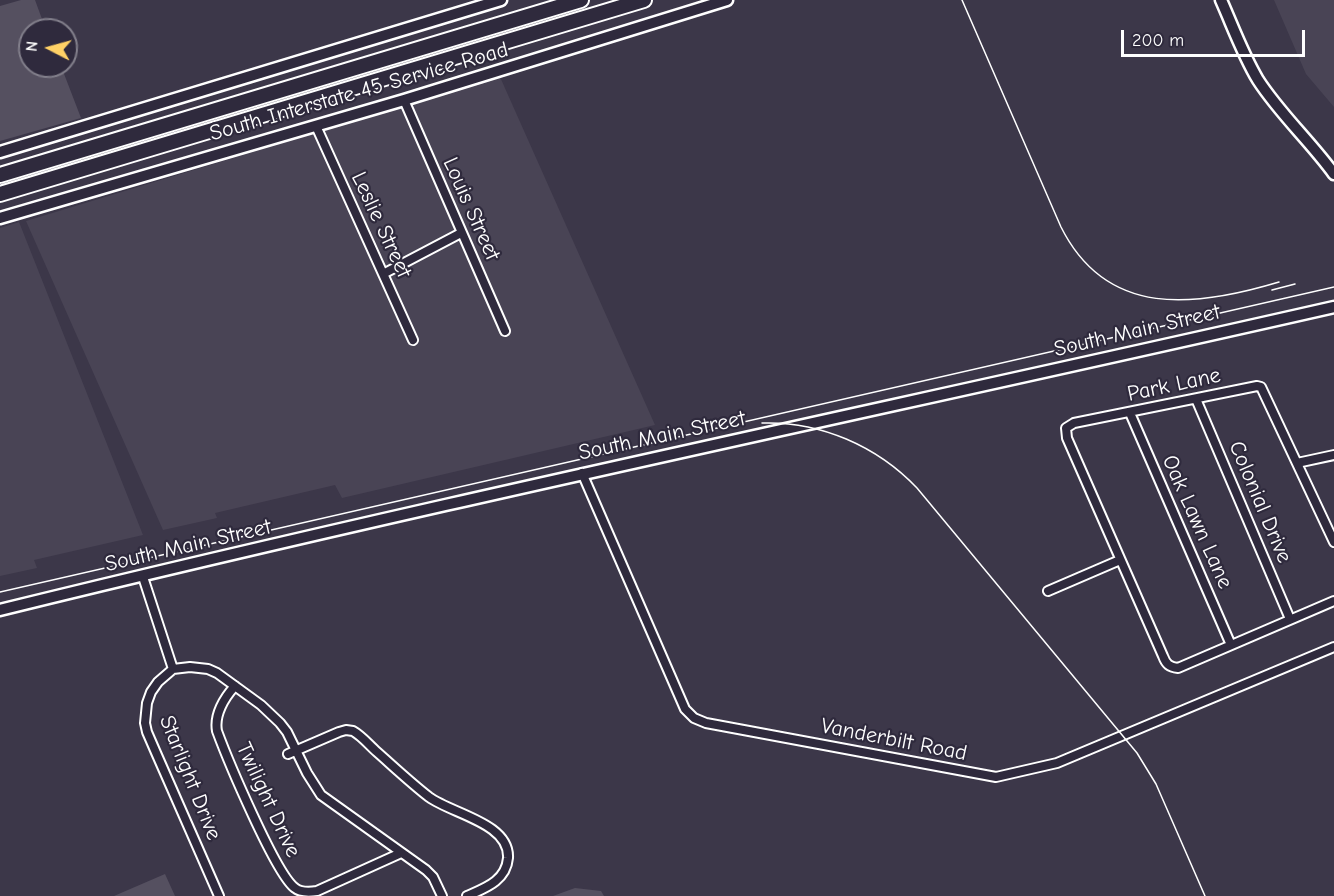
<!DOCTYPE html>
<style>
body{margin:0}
#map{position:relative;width:1334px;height:896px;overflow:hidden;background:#3c3749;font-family:"Comic Neue",sans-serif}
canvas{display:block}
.north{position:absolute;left:18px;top:18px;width:60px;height:60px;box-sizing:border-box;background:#2f2a3d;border:2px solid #827f8b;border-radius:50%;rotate:276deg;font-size:16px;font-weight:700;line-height:24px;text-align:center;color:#fff}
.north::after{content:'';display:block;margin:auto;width:21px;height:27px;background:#ffd166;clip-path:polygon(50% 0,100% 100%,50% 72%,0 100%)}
.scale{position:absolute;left:1121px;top:30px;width:184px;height:27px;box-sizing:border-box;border:3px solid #fff;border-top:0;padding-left:8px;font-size:18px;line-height:21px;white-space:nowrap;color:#fff;-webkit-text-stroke:4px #2f2a3d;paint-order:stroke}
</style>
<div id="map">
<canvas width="1334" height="896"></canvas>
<div class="north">N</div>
<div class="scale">200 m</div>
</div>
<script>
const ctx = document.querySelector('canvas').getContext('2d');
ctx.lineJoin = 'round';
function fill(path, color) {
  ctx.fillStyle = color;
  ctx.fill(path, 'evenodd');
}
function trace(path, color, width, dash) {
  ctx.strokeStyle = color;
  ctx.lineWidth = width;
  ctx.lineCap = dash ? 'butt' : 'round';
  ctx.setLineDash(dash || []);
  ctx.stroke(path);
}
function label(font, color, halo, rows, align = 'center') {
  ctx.font = font + ' "Comic Neue",sans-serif';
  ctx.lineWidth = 4.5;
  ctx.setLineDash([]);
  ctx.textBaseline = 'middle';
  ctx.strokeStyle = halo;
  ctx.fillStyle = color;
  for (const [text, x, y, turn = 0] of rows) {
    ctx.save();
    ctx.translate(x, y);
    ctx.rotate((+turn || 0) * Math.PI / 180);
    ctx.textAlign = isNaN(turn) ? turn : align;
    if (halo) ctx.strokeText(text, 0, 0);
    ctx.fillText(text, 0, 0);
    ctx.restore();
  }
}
const built = new Path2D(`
 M1274 0H1334V107L1306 74Z
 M500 77 655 425 342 498 335 485 215 513 217 518 163 530 26 221Z
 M19 222 143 535 34 560 37 568 0 576V228Z`);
const green = new Path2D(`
 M21 0H35L46 30H30V66H61L81 118 0 141V6Z
 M165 874 175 896H114Z
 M575 888 601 891 604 896H553Z`);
const street = new Path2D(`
 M404 100 505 331
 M316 126 413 340
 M383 274 461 233
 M1196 399 1290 619
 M1130 413 1231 645
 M1297 463 1334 455
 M582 473 685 709 694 718 706 723 996 777 1057 763 1334 647
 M1334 542 1261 387 1257 386 1074 423 1066 428 1067 438 1163 656C1166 664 1169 667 1178 668L1334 601
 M143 577 173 669
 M1048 591 1120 560
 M235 686C224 698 214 715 217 731 227 758 276 875 295 888 301 893 310 892 317 891L401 853
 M288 754 339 732 346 730 353 731C362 736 369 745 377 752 394 767 411 783 429 797 452 814 510 823 508 858 506 881 485 888 467 896
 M219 896 157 755 147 732 145 723 147 703 151 692 158 682 173 669 190 667 208 669 217 673 261 705 280 723 287 732 307 773 321 795 426 870 433 877 442 896`);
const secondary = new Path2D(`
 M1221 0C1233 27 1243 55 1258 80 1280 114 1310 141 1334 174
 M0 152 501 0
 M0 218 404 100 727 0
 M0 610C443 501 889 408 1334 307`);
const highway = new Path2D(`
 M0 175 581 0
 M0 194 644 0`);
const rail = new Path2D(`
 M962 0 1061 227C1107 319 1196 307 1279 282
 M1272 290 1295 284
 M762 423C820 421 877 446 917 488L1137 753 1156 784 1205 896
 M0 592 1334 287`);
const streetNames = [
 ["South Interstate 45 Service Road",359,92,-16],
 ["Louis Street",471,209,66],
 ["Leslie Street",381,225,65],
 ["South Main Street",1137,331,-13],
 ["Park Lane",1174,385,-12],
 ["South Main Street",662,436,-12],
 ["Colonial Drive",1260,502,67],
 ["Oak Lawn Lane",1197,522,66],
 ["South Main Street",188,546,-13],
 ["Vanderbilt Road",894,740,11],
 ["Starlight Drive",190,778,68],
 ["Twilight Drive",268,800,65]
];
fill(built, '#494455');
fill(green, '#555060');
trace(street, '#fff', 12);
trace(secondary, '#fff', 15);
trace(highway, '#fff', 18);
trace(street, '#2f2a3d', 8);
trace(secondary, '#2f2a3d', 10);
trace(highway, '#2f2a3d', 14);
trace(rail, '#fff', 1.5);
label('22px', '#fff', '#2f2a3d', streetNames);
</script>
